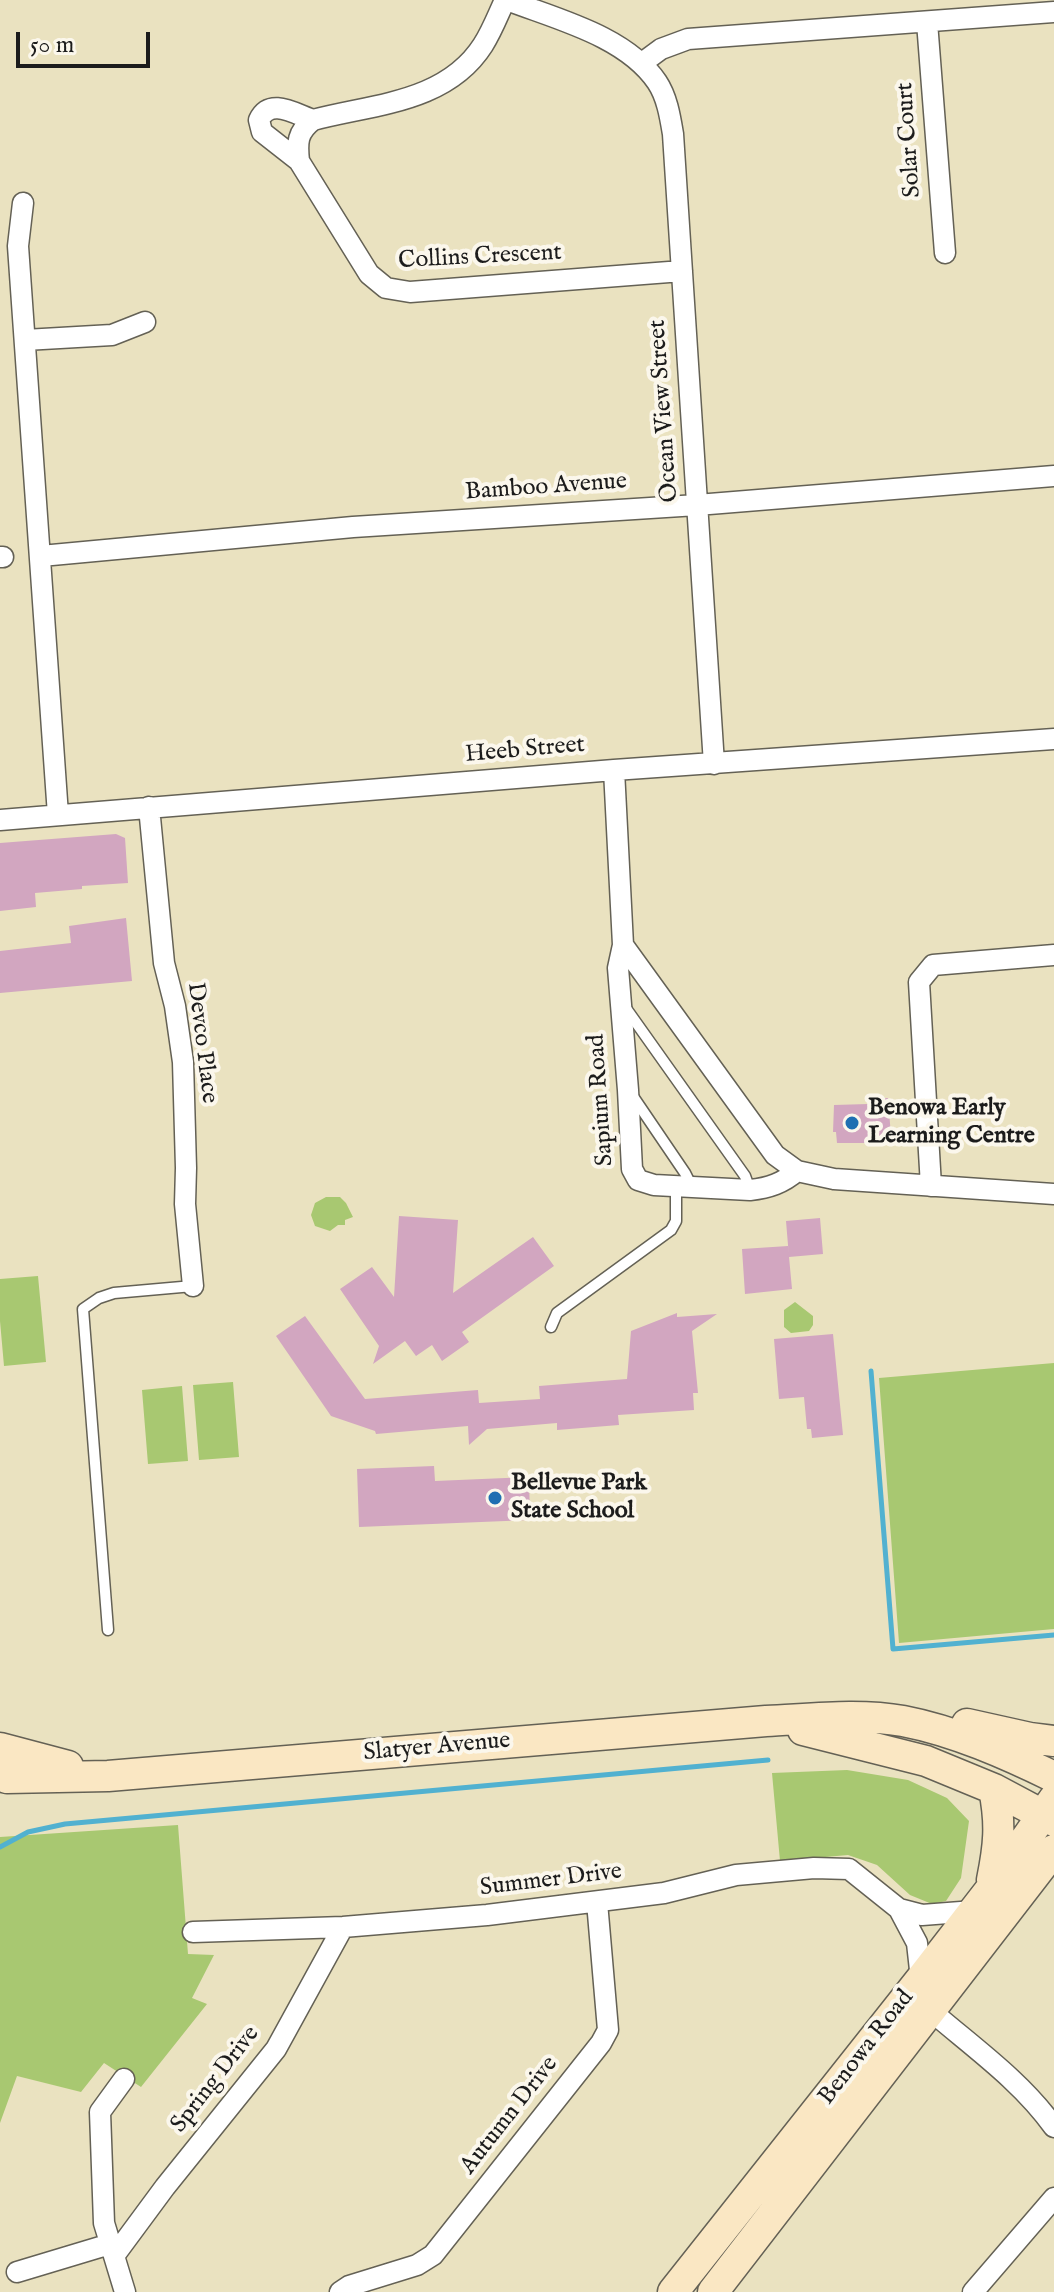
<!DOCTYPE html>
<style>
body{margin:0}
#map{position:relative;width:1054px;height:2292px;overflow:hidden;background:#eae2c0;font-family:"IM FELL English",serif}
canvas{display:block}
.scale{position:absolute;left:16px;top:32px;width:134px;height:36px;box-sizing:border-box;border:4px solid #1c1c1c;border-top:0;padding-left:10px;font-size:24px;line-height:28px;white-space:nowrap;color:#1c1c1c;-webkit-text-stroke:6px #fbf7ec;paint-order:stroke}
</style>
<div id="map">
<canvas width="1054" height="2292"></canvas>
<div class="scale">50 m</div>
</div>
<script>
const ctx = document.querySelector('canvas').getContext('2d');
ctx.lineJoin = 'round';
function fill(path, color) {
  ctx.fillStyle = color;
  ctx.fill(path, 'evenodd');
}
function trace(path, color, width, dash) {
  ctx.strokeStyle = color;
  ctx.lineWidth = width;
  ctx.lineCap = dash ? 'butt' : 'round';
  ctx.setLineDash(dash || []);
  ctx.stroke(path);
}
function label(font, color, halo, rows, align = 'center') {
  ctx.font = font + ' "IM FELL English",serif';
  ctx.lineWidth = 8;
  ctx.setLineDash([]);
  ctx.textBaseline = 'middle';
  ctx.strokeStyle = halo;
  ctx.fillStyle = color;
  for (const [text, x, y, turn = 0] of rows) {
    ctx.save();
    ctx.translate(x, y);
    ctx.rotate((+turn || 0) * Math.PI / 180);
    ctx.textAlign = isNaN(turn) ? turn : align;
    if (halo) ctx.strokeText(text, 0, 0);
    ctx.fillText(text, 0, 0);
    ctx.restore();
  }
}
const green = new Path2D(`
 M326 1197H340L346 1203 353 1217 345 1220V1225H338L330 1231 315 1226 311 1215 315 1203Z
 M38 1276 46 1362 4 1366 0 1321V1279Z
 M795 1302 813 1316V1325L809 1331 791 1333 784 1327V1310Z
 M1054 1363V1629L899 1643 879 1378Z
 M233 1382 239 1457 199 1460 193 1385Z
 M182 1386 188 1461 148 1464 142 1390Z
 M847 1770 908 1780 947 1798 969 1821 961 1878 946 1901 932 1904 910 1895 877 1865 848 1855 780 1861 772 1773Z
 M178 1825 188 1954 214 1955 192 1998 207 2004 141 2087 104 2063 81 2092 17 2076 0 2123V1837Z`);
const stream = new Path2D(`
 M871 1371 893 1649 1054 1635
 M0 1847 28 1832 65 1824 768 1760`);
const building = new Path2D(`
 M116 834 125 838 128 883 82 886V889L35 893 36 907 0 911V843Z
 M126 918 132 981 0 993V951L71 943 69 926Z
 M888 1098 891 1136 878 1137V1143H837L836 1132H833L834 1105 868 1104V1099Z
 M399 1216 458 1220 453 1293 533 1237 554 1266 462 1332 469 1342 442 1361 432 1345 416 1356 405 1341 373 1364 379 1346 340 1289 372 1267 394 1297Z
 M820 1218 823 1254 789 1257 786 1221Z
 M788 1246 792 1289 745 1294 742 1249Z
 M677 1313V1317L717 1314 692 1331 698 1393H693L694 1410 618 1415 619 1425 557 1430V1423L487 1429 469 1445 468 1426 376 1434 375 1431 331 1416 276 1336 305 1316 365 1399 478 1390 479 1403 540 1399 539 1386 627 1379 631 1331Z
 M833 1334 843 1435 812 1438 811 1429H807L804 1397 779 1399 774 1339Z
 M434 1466 435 1481 529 1477 530 1520 359 1527 357 1469Z`);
const lane = new Path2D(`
 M625 1007 745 1176 750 1190
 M632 1095 685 1173 692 1187
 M551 1327 557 1313 671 1230 676 1221V1187
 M108 1630 83 1309 99 1298 114 1293 193 1286`);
const street = new Path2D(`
 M505 0C498 15 492 31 483 45 446 103 373 104 313 120 297 132 297 143 299 161L369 274 386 288 410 292 682 271
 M507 0C556 19 626 36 657 82 667 97 670 116 673 134L714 764
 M927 22 945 253
 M642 63 661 49 688 39 1054 12
 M299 161 262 132 259 120C270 97 295 114 313 120
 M23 203 18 246 58 815
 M25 340 112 335 145 322
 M41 556 353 527 697 505 1054 476
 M0 557H3
 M614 770 623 945 775 1155 797 1171 834 1179 1054 1194
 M149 807 164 963 175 1006 183 1062 186 1168 185 1204 193 1286
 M0 820 614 770 1054 739
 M623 945 618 968 628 1090 632 1169 638 1180 654 1185 750 1190C769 1188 783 1183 797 1171
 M931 1186 919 982 933 965 1054 955
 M899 1909 922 1915 974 1911
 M193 1932 343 1927 487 1915 664 1893 736 1875 814 1868 849 1869 899 1909 917 1943 921 1979
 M923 2004C967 2043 1019 2078 1054 2127
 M124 2079 100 2112 104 2223 125 2292
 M114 2256 165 2187 276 2049 343 1927
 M17 2272 110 2244
 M340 2292 349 2286 417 2265 433 2255 601 2043 608 2030 597 1902
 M973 2292 1054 2198`);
const secondary = new Path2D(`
 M967 1724 1030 1738 1054 1741
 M803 1730 926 1761 994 1789 1054 1821
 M0 1748 68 1766
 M0 1776 7 1778 108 1776 766 1721C810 1719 859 1713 903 1721 955 1731 1007 1754 1054 1777
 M992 1880C999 1845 1001 1824 994 1789
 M673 2292 921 1979 990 1890 1054 1799
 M713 2292 1054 1850`);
const markers = [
 [852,1123,8,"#1f6fb2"],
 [495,1498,8,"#1f6fb2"]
];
const streetNames = [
 ["Solar Court",910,140,-94],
 ["Collins Crescent",480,258,-3],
 ["Ocean View Street",665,411,-94],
 ["Bamboo Avenue",546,488,-4],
 ["Heeb Street",525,751,-5],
 ["Devco Place",201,1043,83],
 ["Sapium Road",602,1100,-94],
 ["Slatyer Avenue",437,1748,-5],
 ["Summer Drive",551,1881,-7],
 ["Benowa Road",867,2048,-52],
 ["Spring Drive",216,2080,-52],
 ["Autumn Drive",510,2116,-52]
];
const poiNames = [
 ["Benowa Early",868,1109],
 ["Learning Centre",868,1137],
 ["Bellevue Park",511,1484],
 ["State School",511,1512]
];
fill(green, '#a8c871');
trace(stream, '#51b1d0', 5);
fill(building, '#d2a6c0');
trace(lane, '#646155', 13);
trace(street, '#646155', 23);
trace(secondary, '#646155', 33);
trace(lane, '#fff', 10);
trace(street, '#fff', 20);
trace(secondary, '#fae7c3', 30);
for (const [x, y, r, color] of markers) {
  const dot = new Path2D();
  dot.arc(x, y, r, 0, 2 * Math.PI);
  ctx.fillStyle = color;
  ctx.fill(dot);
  trace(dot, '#fbf7ec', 3);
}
label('24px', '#1c1c1c', '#fbf7ec', streetNames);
label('bold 24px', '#1c1c1c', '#fbf7ec', poiNames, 'left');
</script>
